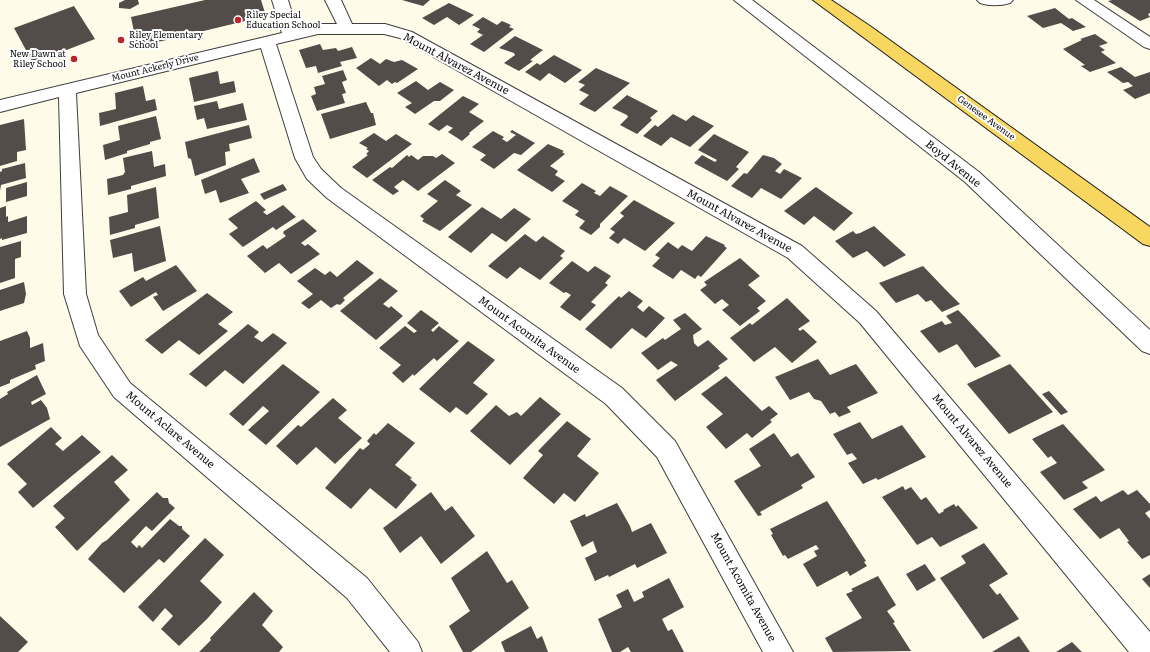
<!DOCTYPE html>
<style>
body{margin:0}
canvas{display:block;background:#fffbe9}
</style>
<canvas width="1150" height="652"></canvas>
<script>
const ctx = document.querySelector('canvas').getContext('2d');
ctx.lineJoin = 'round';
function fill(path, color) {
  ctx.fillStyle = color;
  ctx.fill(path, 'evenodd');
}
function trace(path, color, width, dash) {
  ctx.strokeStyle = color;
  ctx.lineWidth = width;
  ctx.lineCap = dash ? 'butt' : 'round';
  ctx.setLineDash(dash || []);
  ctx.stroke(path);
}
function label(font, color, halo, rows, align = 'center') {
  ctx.font = font + ' Literata,serif';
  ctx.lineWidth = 4;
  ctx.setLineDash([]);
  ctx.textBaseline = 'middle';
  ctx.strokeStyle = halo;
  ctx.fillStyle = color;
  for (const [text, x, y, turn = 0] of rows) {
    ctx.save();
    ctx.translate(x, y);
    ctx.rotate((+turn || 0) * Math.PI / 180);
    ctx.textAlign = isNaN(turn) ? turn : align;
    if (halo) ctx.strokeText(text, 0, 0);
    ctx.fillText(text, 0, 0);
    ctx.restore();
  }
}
const building = new Path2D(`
 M125 0H138L139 4 130 9 119 8V3Z
 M205 0H261L266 16 137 47 131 17Z
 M402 0H430L423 6Z
 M1112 0H1150V13L1148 14 1150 17 1140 21 1108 1Z
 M449 3 474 15 459 25 447 17 434 25 422 18Z
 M74 6 95 39 33 63 14 28Z
 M1055 8 1069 19 1072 18 1086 27 1073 31 1061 23 1043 28 1027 16Z
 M483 17 497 25 502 21 511 25 509 27 514 29 484 52 470 44 483 35 477 32 480 29 472 25Z
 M1095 34 1108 43 1099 46 1105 50 1101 52 1116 63 1090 72 1081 66 1085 65 1063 49 1082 40 1080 39Z
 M515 36 543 50 530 60 533 61 519 71 504 63 515 55 514 53 499 48Z
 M320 44 323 50 336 48 338 51 352 47 357 58 340 62 342 66 318 73 316 66 306 68 299 50Z
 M554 55 582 70 565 83 549 73 540 81 525 72 537 63 540 65Z
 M371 58 380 64 386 59 394 62 402 60 418 69 397 83 395 82 392 84 387 80 379 86 356 68Z
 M1121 67 1135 77 1150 72V93L1135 99 1123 90 1133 86 1128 82 1123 83 1107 72Z
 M596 68 630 83 595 112 579 104 589 95 579 90 585 85 578 82Z
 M343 70 347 80 342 82 346 93 342 94 345 103 317 111 311 96 316 94 314 87 325 84 322 76Z
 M218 71 220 84 234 81 236 92 194 102 189 78Z
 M416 81 428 90 440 82 454 90 440 101H434L415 114 405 107 412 103 397 93Z
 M143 86 146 101 155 99 157 110 100 126 99 113 116 109 115 93Z
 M627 95 658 111 650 118 652 120 637 134 620 125 628 117 627 115 612 108Z
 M463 96 479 104 469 112 484 121 469 133 470 134 462 141 448 132 453 128 447 125 439 131 428 124Z
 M217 101 219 109 243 103 247 120 207 129 204 118 197 120 194 106Z
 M366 102 371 113H373L376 125 330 139 321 114Z
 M673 114 686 121 693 115 714 126 690 147 671 137 661 146 643 136 655 125 658 127Z
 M156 116 161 139 150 142V144L127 151V153L105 160 103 145 120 140 118 126Z
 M24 119 26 150 17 152V161L0 166V125Z
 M249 125 252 138 229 144 230 151 225 152 226 165 195 176 191 159 188 158 185 142Z
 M512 130 535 143 521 155 514 153 494 169 480 160 486 155 472 147 493 131 504 137 502 139 507 142 516 135 510 132Z
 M374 133 386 141 396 134 412 144 367 178 352 167 368 155 366 154 369 151 366 149 368 148 359 143Z
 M714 134 749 152 736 167 739 169 727 181 694 163 702 155 715 162 717 160 698 150Z
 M548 144 564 151 562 152 565 154 550 166 558 171 555 175 565 181 552 192 517 170Z
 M152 151 154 167 165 164 166 176 131 186V189L108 195 107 179 123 175 125 172 123 158Z
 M442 154 455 163 418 191 403 180 394 187 399 191 393 195 372 180 390 167 392 168 407 155 409 157 411 155 418 160 423 156H433L436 158Z
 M763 155 774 158 782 164 775 171 780 174 784 169 802 178 781 199 761 188 752 198 731 186 744 173 747 174Z
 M254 158 260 172 241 179 249 193 220 203 216 190 205 194 201 180Z
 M25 163 26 178 1 185 0 191V172L2 171V169Z
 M445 180 461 191 456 195 472 205 440 231 422 221 424 219 420 216 438 201 427 194Z
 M27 182V196L6 202V188Z
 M582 183 596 191 594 193 600 196 610 186 628 196 600 224V227L591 235 579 228 585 221 575 215 579 211 562 201Z
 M283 184 287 190 264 200 260 194Z
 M156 187 159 218 135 225V228L110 235 109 217 128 212 127 195Z
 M816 187 853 213 834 231 814 216 804 225 784 211Z
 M634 200 675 223 645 251 624 238 618 244 609 238 615 232 610 229 624 216 620 213Z
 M256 201 266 210 263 212 267 215 283 205 296 217 276 230 273 227 243 247 229 234 238 228 228 219Z
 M6 206V217L8 216V222L27 216V233L2 240V238L0 239V208Z
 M482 207 501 219 514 208 531 219 506 242 492 233 471 253 448 237Z
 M303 219 317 231 301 243 305 246 308 244 320 254 291 274 279 263 265 273 247 256 263 245 267 249 286 236 283 233 284 231Z
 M160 226 166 261 134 272 132 253 113 258 110 240Z
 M874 226 886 237 906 255 884 267 867 251 853 258 835 241 853 231 856 234 860 233Z
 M525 234 536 242 543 236 565 251 560 256 563 258 540 280 520 267 507 279 488 266Z
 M706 236 725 245 724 246 727 248 701 277 698 275 695 279 681 270 673 279 652 266 660 258 655 255 668 242 678 249 682 245 692 251Z
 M21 241V257L15 259V278L0 283V247Z
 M740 258 760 276 748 285 766 301 757 308 760 311 740 326 722 310 729 305 722 299 715 304 700 290 707 285 704 282Z
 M357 260 374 273 343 298 345 300 340 305 337 304 331 308 321 300 309 309 301 303 313 294 297 281 315 268 325 275 330 271 337 277Z
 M572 261 588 272 595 266 611 276 605 283 608 285 591 302 596 305 580 321 560 307 571 295 566 292 564 293 549 283Z
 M176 265 197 291 163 311 153 297 158 295 156 292 131 307 119 291 143 277 146 281Z
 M923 266 944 288 960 304 942 312 931 300 926 302 918 294 896 303 879 283Z
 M380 278 398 291 383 304 389 308 391 306 403 316 376 340 340 311Z
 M24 282 26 294 24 303 0 311V290Z
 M629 291 643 301 637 307 643 312 649 306 665 318 646 338 632 328 611 349 585 329 619 296 621 298Z
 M207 293 233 312 218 324 228 331 199 355 179 340 162 354 145 340Z
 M787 298 810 321 798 329 800 331 803 329 817 342 792 363 775 347 754 362 730 338 750 323 752 325Z
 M421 310 439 323 431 330 433 332 439 326 459 341 437 361 434 358 414 376 413 374 403 383 392 373 401 365 379 348 405 326 414 333 417 331 407 323Z
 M958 310 965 317 1001 356 975 368 957 344 939 353 920 331 942 321 945 325 952 323 946 316Z
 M685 313 702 329 693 335 694 343 698 347 708 340 728 359 718 366 720 368 675 401 656 380 678 365 671 361 658 370 641 353 663 338 665 340 681 329 673 320Z
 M248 324 259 332 254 337 262 342 273 333 287 343 243 384 225 370 206 387 189 374Z
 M27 331 30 338V348L43 343 45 361 35 365 36 369 10 380V383L0 387V341Z
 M468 341 495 360 473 383 488 394 467 415 456 407 450 413 419 389Z
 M818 359 830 375 856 364 878 393 847 407 851 412 839 417 835 412 830 414 821 401 814 399 809 392 790 400 775 377Z
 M283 364 320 392 266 445 248 430 269 411 263 406 243 426 229 414Z
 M1010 364 1053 412 1009 434 967 384Z
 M37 375 46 394 31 402 32 405 41 400 47 408 50 419 0 447V399L8 394 7 392Z
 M726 376 762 411 769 406 778 414 770 420 772 422 752 438 747 433 726 449 706 427 723 414 701 394Z
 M1049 391 1068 412 1061 415 1042 394Z
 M540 397 561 414 510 465 470 431 496 405 509 416 517 412 521 416Z
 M333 398 347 410 338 418 362 438 335 464 316 447 297 465 276 446 298 425 301 427Z
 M567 421 591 439 577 456 599 473 575 502 564 493 554 504 523 478 543 455 538 451Z
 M860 422 872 439 902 425 926 457 878 480 876 478 863 484 848 463 857 459 852 453 847 455 833 434Z
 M388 423 415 443 395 465 412 478 410 479 417 485 396 509 370 488 351 509 325 488 360 448 363 450 370 444 367 441 374 433 376 435Z
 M1063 424 1105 470 1082 482 1088 488 1064 500 1040 472 1057 463 1051 456 1048 458 1032 439Z
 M51 427 62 438 55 444 63 451 82 435 101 452 33 508 18 492 27 484 7 464Z
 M774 433 791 457 798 453 815 477 801 485 803 488 760 512 762 515 758 516 734 481 761 466 749 449Z
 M112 455 128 470 114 482 130 500 77 551 55 527 65 518 53 506Z
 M903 486 905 490 911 487 921 500 926 497 939 514 944 511 943 510 954 504 956 507 958 505 978 528 940 547 932 537 917 545 882 497Z
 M1123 490 1128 495 1137 490 1150 504V510L1145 513 1150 519V555L1142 559 1127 542 1129 541 1119 528 1100 539 1073 509 1096 496 1101 502Z
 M157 492 163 498H168L169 503 175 508 152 531 146 526 131 542 137 548 139 545 142 548 170 519 179 526H182V529L190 536 164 563 159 559 124 593 88 559 102 543 107 540Z
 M431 492 445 511 452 506 475 536 441 564 421 536 400 553 383 528Z
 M827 501 866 561 864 562 867 566 850 576 847 571 817 587 803 564 817 556 814 551 819 549 816 545 788 559 785 555 783 556 771 535 773 534 770 529Z
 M617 503 630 526 632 532 651 523 667 553 637 568 635 564 609 577 608 575 595 581 585 558 597 552 593 541 582 547 570 521 585 514 586 517Z
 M205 538 224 555 200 581 222 602 207 619 179 646 161 629 173 616 165 608 153 622 138 607Z
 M984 543 1008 574 989 585 997 595 1000 593 1019 619 983 639 940 578 966 563 961 556Z
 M487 551 507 583 512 580 529 608 471 652H463L449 626 470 611 451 578Z
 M925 564 936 580 917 591 906 574Z
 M1150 574V588L1142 579Z
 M878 576 896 605 887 611 895 622 893 623 911 651 833 652 825 638 862 618 846 594 853 591 851 589Z
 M669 578 684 607 662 619 668 631 672 629 684 652H631L628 647 620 652H612L598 619 622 607 616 595 628 589 634 602 644 597 642 592Z
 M254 592 273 611 262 625 283 647 279 652H199L211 640 210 638Z
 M0 616 28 642 18 652H0Z
 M531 626 537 639 542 636 548 652H505L501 642Z
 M1019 636 1030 652H992Z
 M1072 642 1082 652H1056Z`);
const minor = new Path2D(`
 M272 0H288L297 29 318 24H337L325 0H341L352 24H385L412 32 802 246 876 311 1150 632V652H1129L860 323 788 258 400 38 384 34H318L276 44 313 157 321 169 341 188 622 388 675 441 793 652H763L657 457 606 404 327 198 307 179 295 158 261 48 76 93 86 294 98 335 130 383 367 578 418 642 422 652H390L347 598 114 397 80 346 64 294 59 97 0 112V100L282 33Z
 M734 0H752L979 172 1150 330V354L1142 351 965 182Z
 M977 0H1013L1010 3C1001 6 989 6 980 3Z
 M1076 0H1094L1150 37V49L1144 47Z`);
const major = new Path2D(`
 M813 0H831L870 26 1150 227V246L1143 244Z`);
const markers = [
 [238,20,4,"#b92528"],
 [121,40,4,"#b92528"],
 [74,59,4,"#b92528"]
];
const farPoinames = [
 ["Riley Special",246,15],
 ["Education School",246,25],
 ["Riley Elementary",129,35],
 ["School",129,45],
 ["New Dawn at",66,54,"right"],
 ["Riley School",66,64,"right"]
];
const farStreetnames = [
 ["Mount Ackerly Drive",155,68,-14],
 ["Genesee Avenue",986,118,36]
];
const streetNames = [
 ["Mount Alvarez Avenue",456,64,28],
 ["Boyd Avenue",953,164,39],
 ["Mount Alvarez Avenue",739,221,29],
 ["Mount Acomita Avenue",529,335,36],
 ["Mount Aclare Avenue",170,430,40],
 ["Mount Alvarez Avenue",972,441,50],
 ["Mount Acomita Avenue",743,587,61]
];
fill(building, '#534c48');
trace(minor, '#3e3e3e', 2);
trace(major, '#1c1c1c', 2);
fill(minor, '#fff');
fill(major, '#f8d760');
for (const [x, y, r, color] of markers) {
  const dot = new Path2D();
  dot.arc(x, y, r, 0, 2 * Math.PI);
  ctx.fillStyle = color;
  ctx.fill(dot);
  trace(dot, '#fff', 1.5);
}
label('9px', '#0b0b0b', '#fff', farPoinames, 'left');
label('9px', '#0b0b0b', '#fff', farStreetnames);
label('11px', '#0b0b0b', '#fff', streetNames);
</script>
